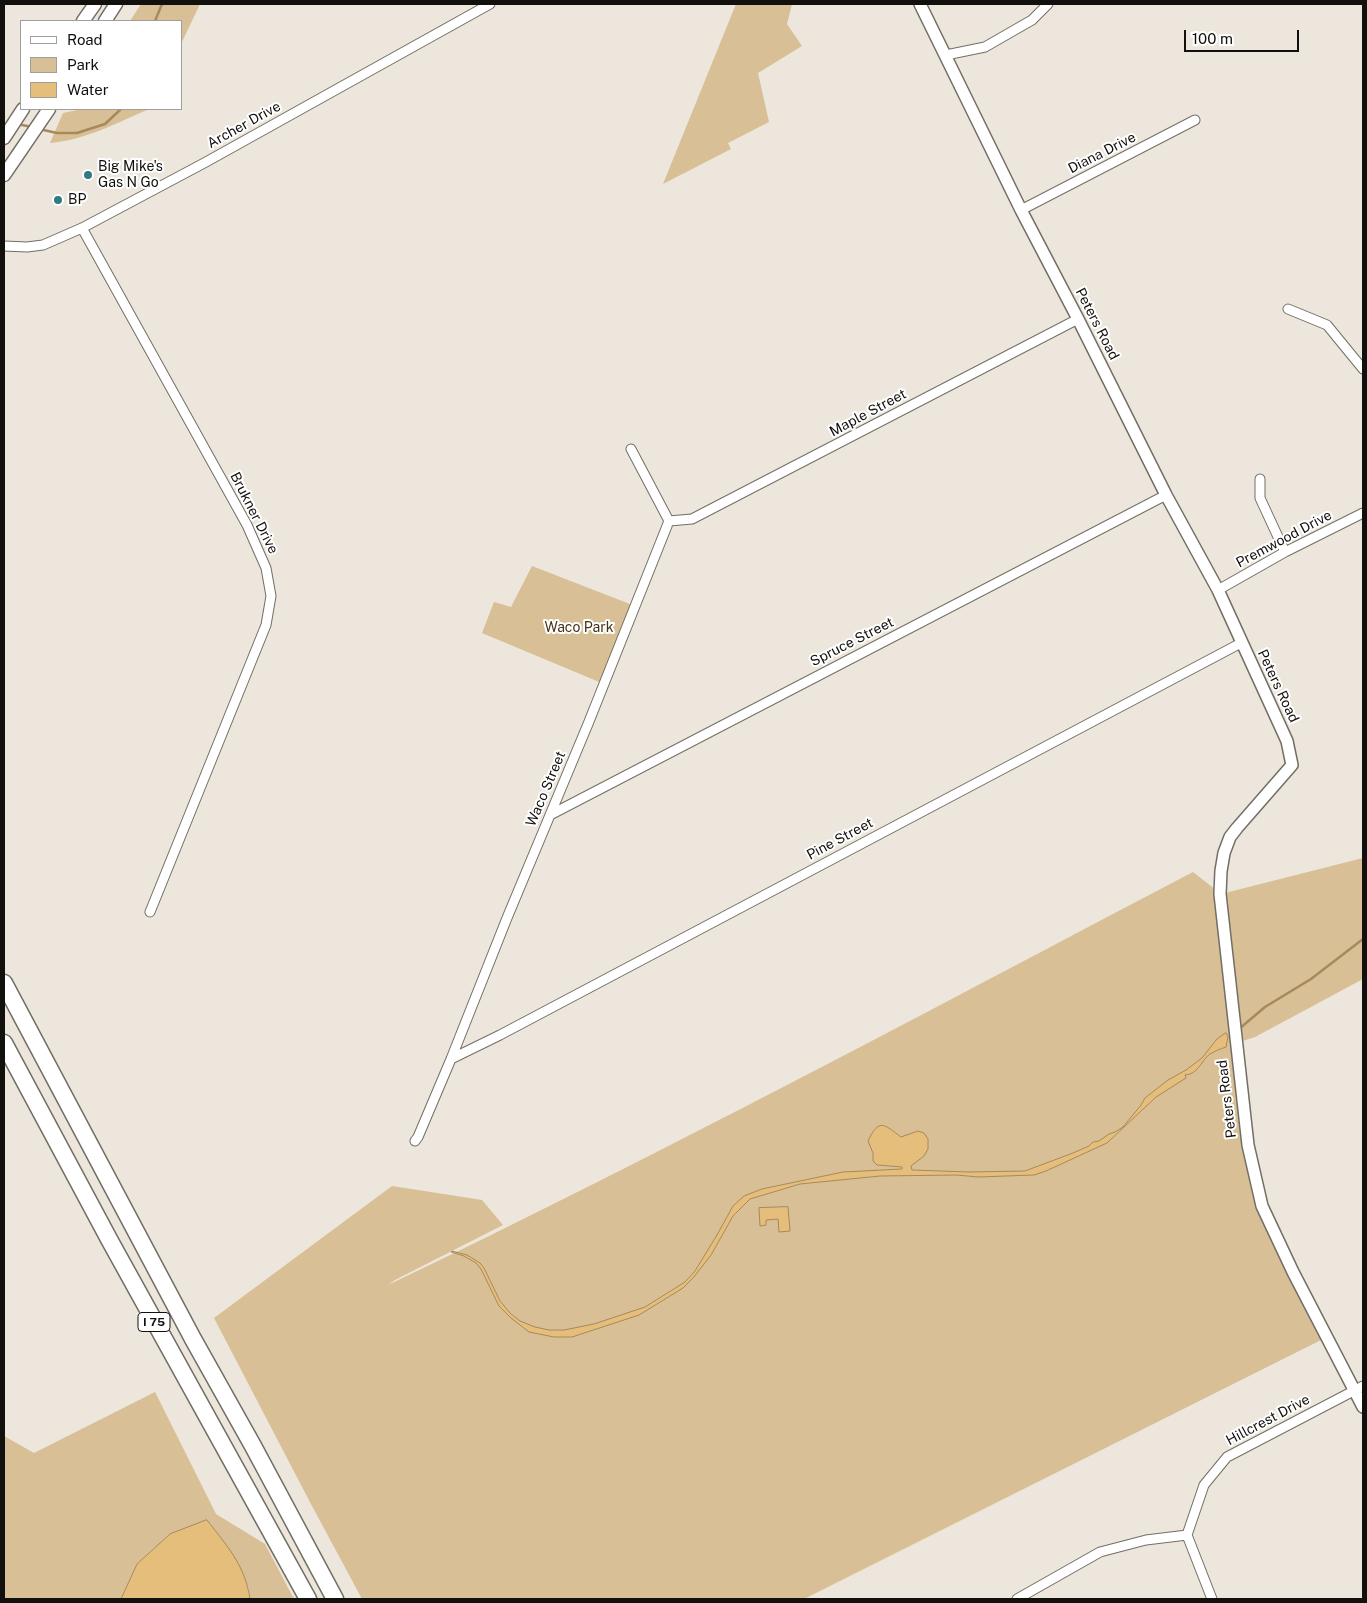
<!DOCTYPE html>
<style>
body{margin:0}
#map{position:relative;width:1367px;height:1603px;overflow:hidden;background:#ece6dc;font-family:"Public Sans",sans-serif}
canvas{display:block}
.frame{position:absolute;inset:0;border:5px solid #12100d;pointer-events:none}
.legend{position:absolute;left:20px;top:20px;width:162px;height:90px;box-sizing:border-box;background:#fff;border:1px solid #a09f9e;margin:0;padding:6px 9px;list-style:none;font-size:15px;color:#12100d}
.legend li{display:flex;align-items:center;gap:10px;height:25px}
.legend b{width:25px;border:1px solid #a09f9e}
.scale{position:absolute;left:1184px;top:30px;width:115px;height:22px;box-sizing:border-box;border:2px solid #12100d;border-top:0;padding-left:6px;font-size:15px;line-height:18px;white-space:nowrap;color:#12100d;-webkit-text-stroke:4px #fff;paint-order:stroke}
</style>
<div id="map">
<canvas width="1367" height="1603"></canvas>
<div class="frame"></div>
<ul class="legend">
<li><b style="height:6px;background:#fff"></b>Road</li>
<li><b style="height:14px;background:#d8bf95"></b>Park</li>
<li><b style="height:14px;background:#e6be7c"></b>Water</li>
</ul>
<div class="scale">100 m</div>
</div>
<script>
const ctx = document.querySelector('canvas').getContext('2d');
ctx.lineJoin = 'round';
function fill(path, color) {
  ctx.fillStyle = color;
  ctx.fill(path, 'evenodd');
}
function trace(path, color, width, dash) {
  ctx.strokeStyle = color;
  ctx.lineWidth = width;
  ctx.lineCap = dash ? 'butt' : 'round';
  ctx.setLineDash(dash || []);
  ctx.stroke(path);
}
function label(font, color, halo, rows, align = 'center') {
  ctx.font = font + ' "Public Sans",sans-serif';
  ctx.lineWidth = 4;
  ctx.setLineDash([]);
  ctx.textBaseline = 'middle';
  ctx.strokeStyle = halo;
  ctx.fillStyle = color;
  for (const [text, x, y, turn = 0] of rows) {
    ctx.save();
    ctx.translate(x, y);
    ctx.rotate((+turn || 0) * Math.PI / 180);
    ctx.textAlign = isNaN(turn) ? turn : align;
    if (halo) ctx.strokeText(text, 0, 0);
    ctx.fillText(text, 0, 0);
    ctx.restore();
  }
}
const green = new Path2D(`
 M141 4H200L181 44V21H130Z
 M736 4H792L787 24 802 46 758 73 769 122 728 143 731 149 663 184Z
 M82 109H149C117 123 85 140 50 143L63 113Z
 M532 566 635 606 604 684 482 633 494 602 511 607Z
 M1363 858V979L1255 1037 1236 1043 1262 1206 1327 1337 804 1599H362L312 1506 214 1318 392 1186 482 1200 503 1225 395 1280 388 1285C660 1155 926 1012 1193 872L1221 894Z
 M155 1392 216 1514 265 1544 294 1599H250L248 1586 170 1534 137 1564 121 1599H4V1436L34 1453Z`);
const water = new Path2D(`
 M1226 1033 1228 1037 1226 1047C1220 1049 1215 1051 1210 1054 1202 1059 1198 1075 1185 1075L1186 1078 1156 1097 1107 1143 1046 1171 1034 1175 978 1177 957 1175 880 1176 800 1184 750 1199 733 1216 711 1255 693 1278 683 1288 639 1315 572 1337H554L529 1332 511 1318 499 1306 481 1269 476 1263 464 1256 451 1252 452 1251 467 1255 480 1263 484 1268 500 1301 510 1313 520 1321 535 1327 549 1330H564L594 1324 645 1307 685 1282 695 1271 717 1235 733 1206 744 1196 762 1189 843 1172 902 1169V1167L877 1165 873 1161V1153L868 1141C879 1117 885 1125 901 1137L918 1131 924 1133 928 1139V1149L924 1156 911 1166 912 1170 969 1172 1025 1171 1073 1153 1089 1146 1093 1142 1099 1141 1109 1134 1115 1132 1123 1127 1141 1105 1145 1098 1168 1080 1186 1070 1202 1058 1217 1039Z
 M788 1207 790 1231 779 1232 778 1219 766 1220V1225L760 1226 759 1208Z
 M207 1520C227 1546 245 1565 250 1599H121L137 1564 170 1534Z`);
const stream = new Path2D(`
 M155 21 162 4
 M17 124 32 127
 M39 129 57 133H77L105 124 121 109
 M1239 1029 1265 1007 1311 979 1363 939`);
const minor = new Path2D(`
 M946 55 985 47 1032 20 1048 4
 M1021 210 1195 120
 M82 228 247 525 266 568 271 596 266 625 150 912
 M4 246 27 247 43 245 82 228 206 162 490 4
 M1288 309 1327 325 1363 369
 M1260 479V498L1285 552
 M669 521 692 519 1078 319
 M1218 590 1285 552 1363 513
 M550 815 1166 495
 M451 1059 500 1035 1241 643
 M415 1141 418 1137 451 1059 507 918 588 724 669 521 631 449
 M1017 1599 1100 1552 1146 1540 1187 1535
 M1212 1599 1187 1535 1204 1485 1227 1457 1363 1386`);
const tertiary = new Path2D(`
 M920 4 1021 210 1078 319 1166 495 1218 590 1287 741 1292 765 1237 828 1230 837 1224 853 1221 871 1220 894 1248 1145 1262 1206 1293 1272 1363 1407`);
const secondary = new Path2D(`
 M83 21 95 4
 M105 21 116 4
 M4 138 23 109
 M4 175 49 109`);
const motorway = new Path2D(`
 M4 983 193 1339 253 1446 335 1599
 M4 1043 110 1241 308 1599`);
const markers = [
 [88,175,5,"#327a82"],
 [58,200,5,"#327a82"]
];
const shields = [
 [154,1322,32]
];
const shieldNames = [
 ["I 75",154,1322]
];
const streetNames = [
 ["Archer Drive",244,125,-29],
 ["Diana Drive",1102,153,-27],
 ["Peters Road",1097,324,63],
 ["Maple Street",868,413,-28],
 ["Brukner Drive",254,513,63],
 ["Premwood Drive",1284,539,-28],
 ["Spruce Street",852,642,-27],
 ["Peters Road",1278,686,65],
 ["Waco Street",546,789,-67],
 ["Pine Street",840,839,-28],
 ["Peters Road",1227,1099,-97],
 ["Hillcrest Drive",1268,1420,-28]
];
const poiNames = [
 ["Big Mike's",98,167],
 ["Gas N Go",98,183],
 ["BP",68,200]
];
const parkNames = [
 ["Waco Park",579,628]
];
fill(green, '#d8bf95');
fill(water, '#e6be7c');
trace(water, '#a68a5b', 1);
trace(stream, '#a68a5b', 2.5);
trace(minor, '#736e65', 11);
trace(tertiary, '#736e65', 14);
trace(secondary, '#736e65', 15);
trace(motorway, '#736e65', 19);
trace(minor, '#fff', 9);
trace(tertiary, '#fff', 11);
trace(secondary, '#fff', 12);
trace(motorway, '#fff', 16);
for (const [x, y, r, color] of markers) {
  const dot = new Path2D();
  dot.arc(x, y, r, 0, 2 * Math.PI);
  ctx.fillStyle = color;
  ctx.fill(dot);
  trace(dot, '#fff', 2);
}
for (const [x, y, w] of shields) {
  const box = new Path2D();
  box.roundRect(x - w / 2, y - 9.5, w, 19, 4);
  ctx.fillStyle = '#fff';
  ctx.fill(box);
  trace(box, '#12100d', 1);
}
label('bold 12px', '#12100d', null, shieldNames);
label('14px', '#12100d', '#fff', streetNames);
label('14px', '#12100d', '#fff', poiNames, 'left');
label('14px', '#433315', '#fff', parkNames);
</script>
